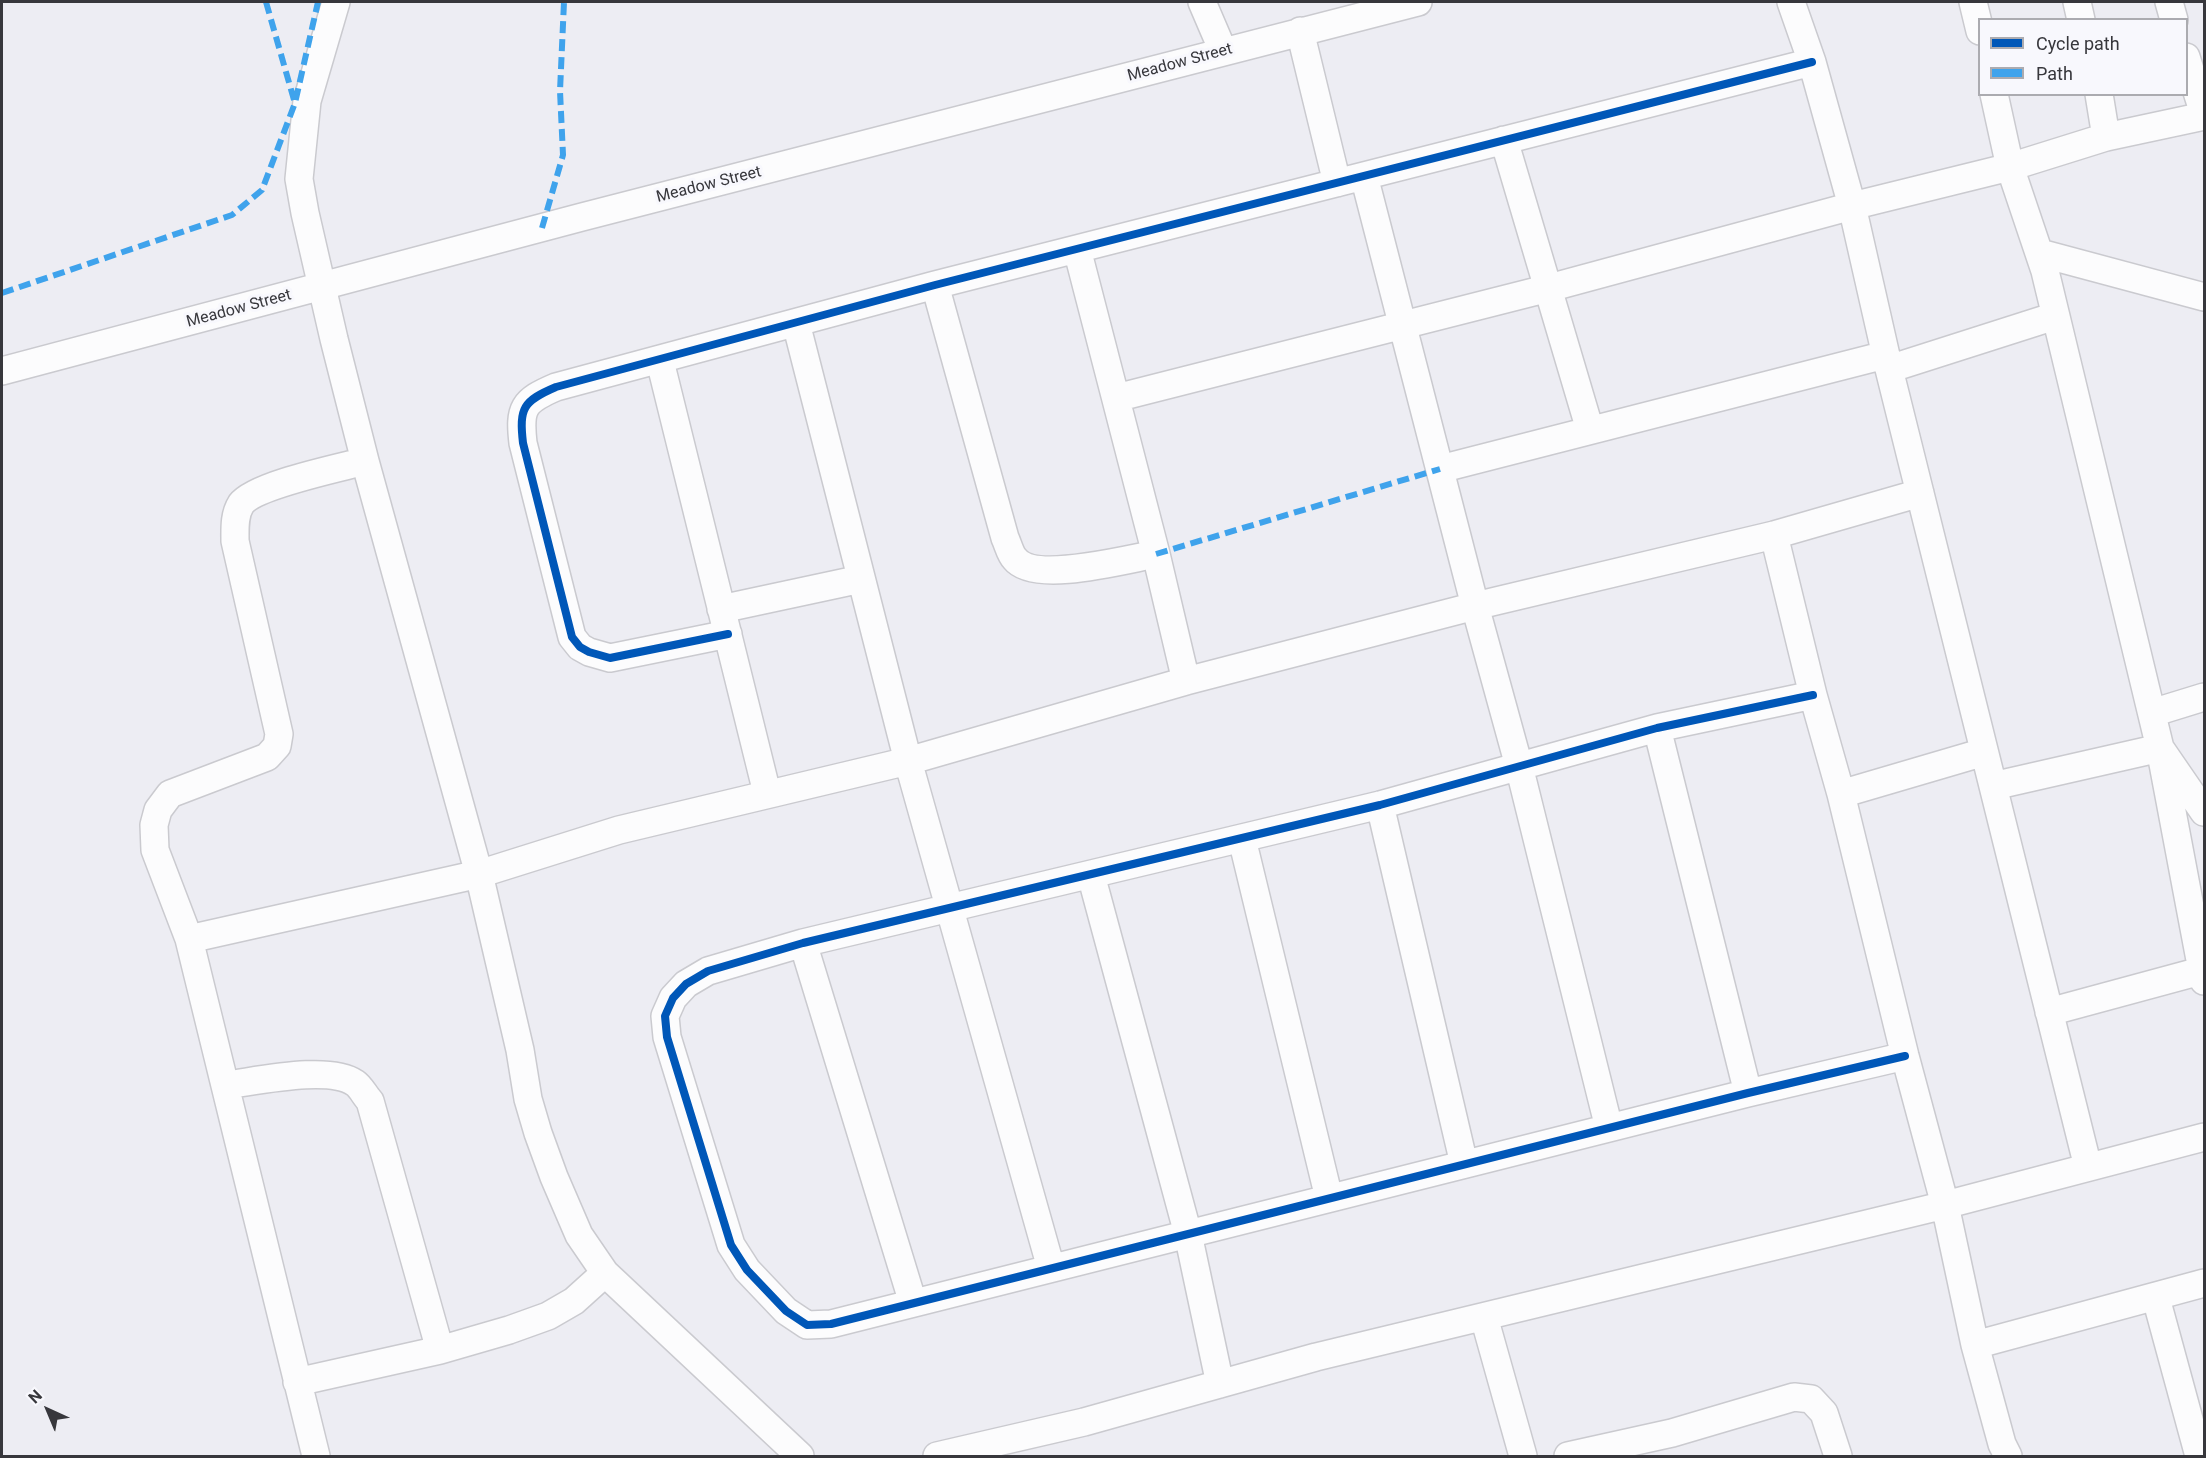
<!DOCTYPE html>
<style>
body{margin:0}
#map{position:relative;width:2206px;height:1458px;overflow:hidden;background:#ededf3;font-family:Roboto,sans-serif}
canvas{display:block}
.frame{position:absolute;inset:0;border:3px solid #37373c;pointer-events:none}
.legend{position:absolute;left:1978px;top:18px;width:210px;height:78px;box-sizing:border-box;background:#f8f8fd;border:2px solid #ababb0;margin:0;padding:8px 10px;list-style:none;font-size:18px;color:#37373c}
.legend li{display:flex;align-items:center;gap:12px;height:30px}
.legend b{width:30px;border:2px solid #ababb0}
.north{position:absolute;left:18px;top:1380px;width:60px;height:60px;-webkit-text-stroke:4px #f8f8fd;paint-order:stroke;rotate:316deg;font-size:16px;font-weight:700;line-height:24px;text-align:center;color:#37373c}
.north::after{content:'';display:block;margin:auto;width:21px;height:27px;background:#37373c;clip-path:polygon(50% 0,100% 100%,50% 72%,0 100%)}
</style>
<div id="map">
<canvas width="2206" height="1458"></canvas>
<div class="frame"></div>
<ul class="legend">
<li><b style="height:8px;background:#0057b8"></b>Cycle path</li>
<li><b style="height:8px;background:#3fa3ec"></b>Path</li>
</ul>
<div class="north">N</div>
</div>
<script>
const ctx = document.querySelector('canvas').getContext('2d');
ctx.lineJoin = 'round';
function trace(path, color, width, dash) {
  ctx.strokeStyle = color;
  ctx.lineWidth = width;
  ctx.lineCap = dash ? 'butt' : 'round';
  ctx.setLineDash(dash || []);
  ctx.stroke(path);
}
function label(font, color, halo, rows, align = 'center') {
  ctx.font = font + ' Roboto,sans-serif';
  ctx.lineWidth = 6;
  ctx.setLineDash([]);
  ctx.textBaseline = 'middle';
  ctx.strokeStyle = halo;
  ctx.fillStyle = color;
  for (const [text, x, y, turn = 0] of rows) {
    ctx.save();
    ctx.translate(x, y);
    ctx.rotate((+turn || 0) * Math.PI / 180);
    ctx.textAlign = isNaN(turn) ? turn : align;
    if (halo) ctx.strokeText(text, 0, 0);
    ctx.fillText(text, 0, 0);
    ctx.restore();
  }
}
const minor = new Path2D(`
 M336 2 307 101 299 179 305 213 334 339 365 461 479 874 520 1050 528 1099 538 1133 554 1177 579 1235 605 1273 800 1456
 M1202 2 1223 51
 M1791 2 1812 62 1852 206 1889 369 2088 1167
 M1973 2 1980 31
 M2077 2 2081 20
 M2169 2 2174 20
 M1300 31 1337 183
 M2186 57 2204 114
 M1994 94 2010 167 2045 271 2160 748 2204 981
 M2099 94 2106 137
 M1504 140 1590 430
 M1364 176 1475 606 1519 766 1609 1128
 M1077 249 1156 554 1186 681
 M2040 253 2204 297
 M935 285 1005 538C1008 544 1010 554 1015 559 1035 584 1127 559 1156 554
 M796 323 908 761 1051 1268
 M660 361 767 793
 M1889 369 2055 316
 M2 371 582 217 1418 2
 M1116 398 1549 288 1852 206 2010 167 2106 137 2204 116
 M1440 469 1885 355
 M1774 535 1813 695 1841 794 1905 1056 1945 1205 1975 1345 2002 1444 2008 1456
 M721 609 861 579
 M728 634 610 658 589 652 580 647 572 637 523 443C519 408 523 401 556 387L935 285 1812 62
 M1813 695 1657 728 1380 805 803 943 708 971 686 984 673 998 665 1016 667 1037 731 1245 747 1270 786 1311 807 1325 831 1324 1748 1093 1905 1056
 M2152 713 2204 697
 M1657 728 1748 1093
 M1993 786 2160 748 2204 812
 M1841 794 1984 752
 M1380 805 1464 1164
 M1242 839 1329 1198
 M1091 875 1188 1234 1220 1384
 M189 939 479 874 619 830 908 761 1186 681 1475 606 1774 535 1920 493
 M803 943 913 1303
 M2049 1012 2204 970
 M226 1085C258 1081 329 1065 355 1083 361 1087 365 1096 370 1101L440 1350
 M2156 1298 2199 1456
 M1484 1317 1523 1456
 M1975 1345 2204 1283
 M297 1382 440 1350 509 1330 548 1316 574 1301 605 1273
 M316 1456 189 939 155 850 154 825 158 810 170 794 267 757 277 746 279 734 235 541C235 529 234 515 241 504 255 485 339 468 365 461
 M937 1456 1084 1422 1316 1357 1945 1205 2204 1137
 M1568 1456 1672 1433 1794 1397 1811 1399 1824 1413 1838 1456`);
const quiet = new Path2D(`
 M266 2 294 100
 M542 228 563 155 560 91 564 2
 M2 293 232 215 262 190 295 103 318 2
 M1156 554 1440 469`);
const cycleway = new Path2D(`
 M728 634 610 658 589 652 580 647 572 637 523 443C519 408 523 401 556 387L935 285 1812 62
 M1813 695 1657 728 1380 805 803 943 708 971 686 984 673 998 665 1016 667 1037 731 1245 747 1270 786 1311 807 1325 831 1324 1748 1093 1905 1056`);
const streetNames = [
 ["Meadow Street",1180,63,-15],
 ["Meadow Street",709,185,-14],
 ["Meadow Street",239,309,-15]
];
trace(minor, '#cacacf', 30);
trace(minor, '#fcfcfd', 27);
trace(quiet, '#3fa3ec', 6, [12, 6]);
trace(cycleway, '#0057b8', 8);
label('16px', '#37373c', '#f8f8fd', streetNames);
</script>
